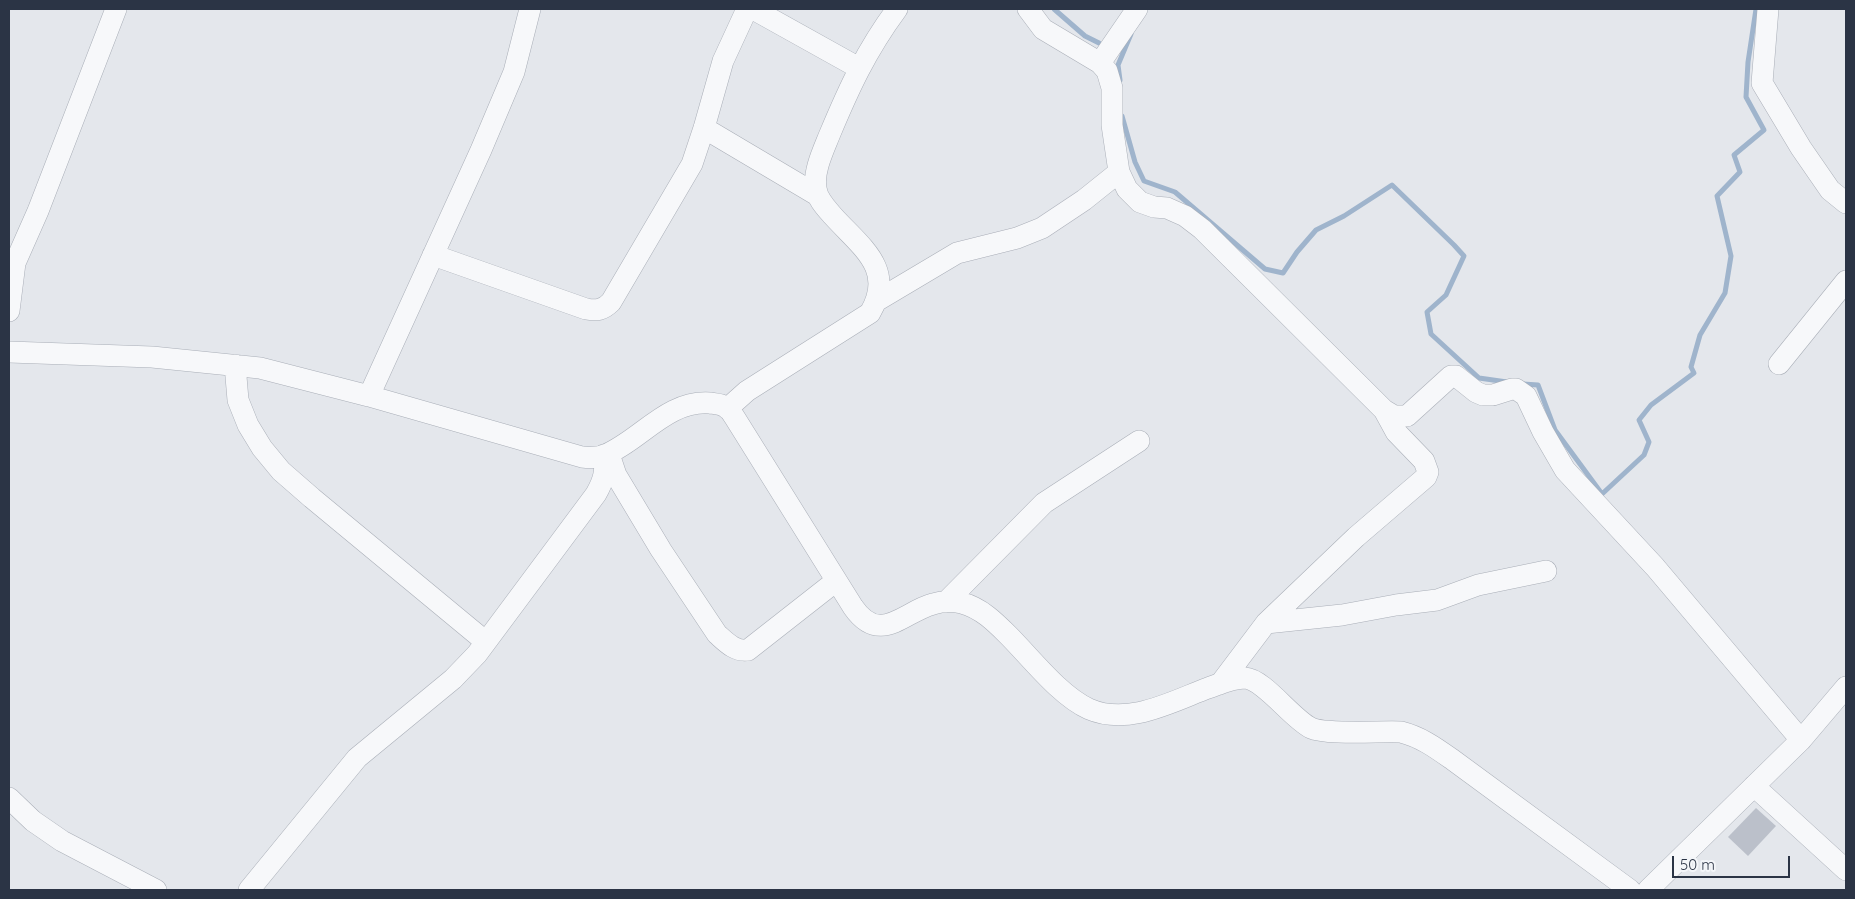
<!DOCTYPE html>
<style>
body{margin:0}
#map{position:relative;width:1855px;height:899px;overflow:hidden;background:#e4e7ec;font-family:Quicksand,sans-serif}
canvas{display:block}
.frame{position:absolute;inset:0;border:10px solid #2b3445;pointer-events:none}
.scale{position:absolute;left:1672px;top:856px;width:118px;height:22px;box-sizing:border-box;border:2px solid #2b3445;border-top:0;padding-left:6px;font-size:15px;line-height:18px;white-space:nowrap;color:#2b3445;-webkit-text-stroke:4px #f4f6f9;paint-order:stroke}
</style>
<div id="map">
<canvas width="1855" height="899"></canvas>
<div class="frame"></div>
<div class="scale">50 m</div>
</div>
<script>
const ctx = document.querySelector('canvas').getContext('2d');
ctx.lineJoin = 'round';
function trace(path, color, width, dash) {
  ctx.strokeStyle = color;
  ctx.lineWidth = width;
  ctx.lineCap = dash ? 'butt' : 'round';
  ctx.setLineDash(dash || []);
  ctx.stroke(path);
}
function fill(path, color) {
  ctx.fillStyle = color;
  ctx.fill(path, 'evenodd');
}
const stream = new Path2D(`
 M1054 9 1085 36 1099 43
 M1120 80 1118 65 1131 34
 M1122 116 1135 162 1144 181 1175 192 1265 269 1283 273 1297 252 1316 230 1344 216 1392 185 1454 245 1464 256 1446 295 1427 312 1431 334 1479 378 1507 382
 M1523 384 1538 385 1555 430 1602 494 1644 455 1649 442 1639 420 1651 405 1694 373 1691 367 1700 335 1725 293 1731 256 1717 196 1740 172 1734 155 1764 130 1746 97 1748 62 1756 9`);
const building = new Path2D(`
 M1756 808 1776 826 1748 856 1728 837Z`);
const minor = new Path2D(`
 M753 9 859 68
 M1028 9 1043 29 1100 63 1107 71 1112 88V125L1119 172 1127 189 1140 202 1154 207 1167 208 1185 216 1202 229 1384 410 1394 416H1407L1451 376H1456L1476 392 1483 395H1493L1512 389H1516L1526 396 1543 432 1565 470 1655 567 1801 740
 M1768 9 1762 83 1801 148 1830 190 1846 203
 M1100 63 1137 9
 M704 128 817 195
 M433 255 586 309C597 311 603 310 611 302L692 164 704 128 723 61 747 9
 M878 300 957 253 1017 238 1042 228 1084 200 1119 172
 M9 311 15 263 38 211 116 9
 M9 352 152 357 260 368 369 396 582 457C590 458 598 458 605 455 641 440 667 400 710 403 717 404 723 404 728 409 731 411 733 415 735 418L853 607C880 646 903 612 933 604 942 601 953 601 962 603 981 608 995 622 1008 635 1031 658 1060 696 1089 709 1128 726 1171 702 1208 688 1220 684 1232 678 1245 678 1264 679 1292 719 1311 728 1326 735 1382 731 1401 732 1421 737 1436 748 1453 760L1630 890
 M1779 364 1846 281
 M235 365 238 400 248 425 262 448 281 471 312 498 486 642
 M369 396 481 150 514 72 530 9
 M728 408 747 391 870 313C896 269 861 247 833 216 826 208 817 199 816 188 813 172 823 151 829 136 849 88 866 51 897 9
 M609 454 616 475 661 550 717 634C726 642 735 652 748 650L836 581
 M946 602 1044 503 1139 441
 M1266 623 1342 615 1396 605 1437 600 1478 585 1546 571
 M1220 684 1266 623 1356 537 1426 477 1428 472 1424 461 1396 432 1384 410
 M1754 786 1846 870
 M9 798 33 821 62 841 156 890
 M249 890 357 758 453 679 477 654 596 494C604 480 606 471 604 455
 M1648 890 1801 740 1846 687`);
trace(stream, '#9fb4cc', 5);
fill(building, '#bbc0ca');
trace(minor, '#a9aeb7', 22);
trace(minor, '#f7f8fa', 21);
</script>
